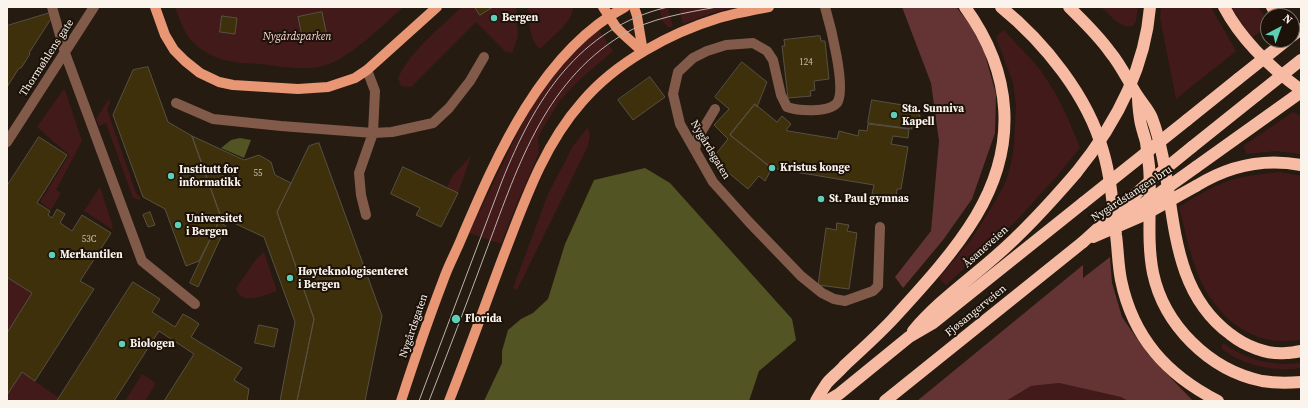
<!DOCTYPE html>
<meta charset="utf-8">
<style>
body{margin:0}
#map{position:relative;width:1308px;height:408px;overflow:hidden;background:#251b11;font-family:"Source Serif 4",serif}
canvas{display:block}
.frame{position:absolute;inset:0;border:8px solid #fbf4ed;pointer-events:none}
.north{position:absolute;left:1260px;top:8px;width:40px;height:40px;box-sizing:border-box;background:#1c1209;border:1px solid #756c64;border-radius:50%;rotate:41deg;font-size:11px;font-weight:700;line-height:16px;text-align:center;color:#fbf4ed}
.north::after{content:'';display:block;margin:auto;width:14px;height:18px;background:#5eceb7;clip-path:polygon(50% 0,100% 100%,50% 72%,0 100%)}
</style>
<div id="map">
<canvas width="1308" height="408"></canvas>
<div class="frame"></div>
<div class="north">N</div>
</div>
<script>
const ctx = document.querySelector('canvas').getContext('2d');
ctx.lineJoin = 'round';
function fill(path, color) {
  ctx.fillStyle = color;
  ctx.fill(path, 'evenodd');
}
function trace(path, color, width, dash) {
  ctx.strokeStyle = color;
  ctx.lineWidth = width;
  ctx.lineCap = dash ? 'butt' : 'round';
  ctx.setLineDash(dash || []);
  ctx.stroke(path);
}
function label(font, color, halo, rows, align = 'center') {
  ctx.font = font + ' "Source Serif 4",serif';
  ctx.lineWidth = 4;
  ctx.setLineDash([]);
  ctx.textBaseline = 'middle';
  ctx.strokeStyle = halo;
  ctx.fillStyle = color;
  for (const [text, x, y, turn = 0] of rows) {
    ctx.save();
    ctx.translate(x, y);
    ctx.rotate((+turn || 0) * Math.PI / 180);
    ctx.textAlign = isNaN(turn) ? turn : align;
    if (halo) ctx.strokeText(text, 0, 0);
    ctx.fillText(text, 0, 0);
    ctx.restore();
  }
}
const green = new Path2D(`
 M175 7H404C384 24 351 57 326 65 306 72 281 66 260 64 251 63 242 64 233 62 221 60 206 54 197 46 185 36 180 21 175 7Z
 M462 7H516L518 36 512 53 506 52 476 22 411 87 401 86 398 78C412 49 439 29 462 7Z
 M528 7H573C573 23 550 38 540 49 528 39 530 21 528 7Z
 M659 7H668L673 27H668L663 22Z
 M679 7H736L712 13 683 24Z
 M1101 7H1138L1136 21 1133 26C1120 29 1110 15 1101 7Z
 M1161 7H1211L1236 51 1176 99 1160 18Z
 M1231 7H1258L1268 20V25L1252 38Z
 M599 30 613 51 577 82 559 102 540 133 538 140 539 153 536 160 515 208 501 244 469 233C481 208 493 184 505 159 525 117 547 75 583 44 588 39 593 34 599 30Z
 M1004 30C1016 44 1030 57 1041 71 1058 95 1070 121 1080 148L1058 175 1015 222 946 285 939 278 970 241 983 221 996 200 1006 181 1011 164 1014 145 1016 105 1013 83 996 37Z
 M63 90H65L82 141 56 190 61 193 51 210 40 202 69 155 37 127Z
 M109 99 110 102 107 109 136 193 140 197V200L133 198 106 123 99 126 96 119Z
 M1293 112 1301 116V154L1276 151 1247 154 1243 146Z
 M588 127 590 135 588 146 517 290 513 288 548 194 573 146Z
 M471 156 458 193 447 187 453 175Z
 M1280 172 1301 176V340C1291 341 1281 342 1270 340 1236 334 1209 304 1197 272 1189 251 1185 229 1179 207 1196 196 1213 186 1231 180 1247 175 1264 174 1280 172Z
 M100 187 113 227 112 229 84 211Z
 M264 252 277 291C264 295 242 307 236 288L257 258Z
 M8 278 32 293 7 333V279Z
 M1223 343C1245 360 1273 366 1301 363V368C1273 372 1243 366 1221 348Z
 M22 372 59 398 57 401H7V395Z
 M142 374 156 383 145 401H125Z
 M1059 383 1121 397 1128 401H1006L1031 386Z`);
const forest = new Path2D(`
 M902 7H956L969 23 984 51 996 94 995 133 972 199 943 240 903 288 895 277 931 231 939 141 931 83Z
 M1110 257 1112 283 1122 317 1147 353 1193 401H1128L1121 397 1059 383 1031 386 1006 401H917L1083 265V278Z`);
const water = new Path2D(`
 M240 138 251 140 244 158 221 148 231 140Z
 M645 168 670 183 792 319 796 340 759 371 749 401H484L502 363V351L508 330 521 319 533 313 548 299 565 244 594 180Z`);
const building = new Path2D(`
 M475 7H493L480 15Z
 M56 11 29 53 30 54 21 68H19L7 87V26Z
 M322 12 327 36 303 41 298 17Z
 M222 16 237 18 235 34 220 32Z
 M820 36 821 41H825L829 79 814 81 815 90 810 91 811 96 788 98 782 46H785L784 40Z
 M742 62 767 82 757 107 755 104 730 135 772 168 765 181 759 176 748 189 712 159 728 139 714 125 729 109 715 97Z
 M148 67 168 122 192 136 221 217 199 261 186 266 165 209 143 197 113 115 133 70Z
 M650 77 665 97 633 120 618 100Z
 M872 100 915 107 914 111 918 113 920 116 919 121 916 125 912 126V129L868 123Z
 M755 104 777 122 782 116 791 124 786 130 788 131 837 139 839 131 858 136 859 130 867 131 868 124 909 129 908 138 893 136 891 144 908 147 901 189H897L896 198 872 194 874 185 771 168 730 135Z
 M192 136 244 160 259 155 271 162 275 175 291 183 277 212 314 319 297 401H280L295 322 264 237 221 217Z
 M39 137 67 155 37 203 50 211 48 215 52 218 57 209 65 214 60 223 72 231 82 215 111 233 80 281 94 289 35 381 22 372 7 395V333L32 293 8 278 7 279V186Z
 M319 143 382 316 365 401H297L314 319 277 212 309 146Z
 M403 167 458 193 441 227 416 215 420 208 391 194Z
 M150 212 155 225 148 227 143 215Z
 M219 222 226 226 198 287 190 283Z
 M837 223 849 225 847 231 857 233 849 289 818 285 826 228 836 230Z
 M133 282 160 299 152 312 175 327 183 314 192 319 199 324 191 337 242 368 234 380 249 389 247 401H164L194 354 159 331 114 401H57Z
 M259 325 278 329 274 347 255 343Z`);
const minor = new Path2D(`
 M52 7 65 53 142 261 195 304
 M825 7C830 24 847 89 837 103 828 113 798 111 787 107L781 95 773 60 767 51 753 43 726 45 707 51 693 58 678 72 673 94 680 124 713 182 749 222 801 276 822 293 834 299 845 301 873 291 878 286 880 227
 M176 103 213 119 281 126 373 133 392 132 433 123 449 108 470 81 484 57
 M7 142 94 7
 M695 150 697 139 715 109
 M366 215 361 195 359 173 373 133 375 91 367 70`);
const major = new Path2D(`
 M155 7 165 35 174 50 185 61 200 73 219 82 233 85 298 89 328 87 355 78 367 70 437 7
 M603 7 616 27 623 34 643 52
 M634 7 637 16 643 52
 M401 401C414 361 428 320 443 281 448 266 456 252 462 237 497 155 542 51 625 7
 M449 401C468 353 485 305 503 257 524 203 543 146 582 102 616 62 670 33 719 18 735 13 753 10 769 7`);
const highway = new Path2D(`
 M1001 7C1044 42 1088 96 1103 151 1111 178 1113 207 1116 235 1118 250 1118 265 1121 280 1133 338 1167 375 1218 401
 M1069 7C1083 21 1098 35 1110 52 1121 65 1128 81 1137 95 1142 103 1149 110 1152 118 1179 190 1161 283 1230 334 1245 346 1267 355 1286 353 1291 353 1296 352 1301 351
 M1224 7C1242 41 1271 68 1301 90
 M1272 7 1279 16
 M1138 97C1138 104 1139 112 1140 119 1141 127 1144 134 1146 142 1147 150 1148 158 1149 166 1152 201 1146 238 1153 273 1164 325 1209 370 1262 381 1274 383 1288 383 1301 382
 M1187 120 1238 79
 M1192 147 1257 95
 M1196 167 1301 92
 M1196 186C1228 166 1264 158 1301 165
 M913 331C937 302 969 280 997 255 1026 230 1051 202 1076 173
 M816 401C819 395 823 389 827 383 832 377 839 372 844 366 860 351 877 336 892 320 922 287 953 254 976 216 1018 146 1013 73 965 7
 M827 401 839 394 909 337 933 323 1083 203
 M885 401 1083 242`);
const tram = new Path2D(`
 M419 401 502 181C534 101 578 28 668 7
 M429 401C448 352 467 303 485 254 516 172 542 84 622 35 650 18 685 13 717 7`);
const highwayBridge = new Path2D(`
 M1292 36 1301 29
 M1238 79 1287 40
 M1257 95 1301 60
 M1076 173C1115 125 1145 69 1150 7
 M1083 203 1187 120
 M1113 223 1161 192 1196 167
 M1093 237 1144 215 1196 186
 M1083 242 1149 182 1192 147`);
const markers = [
 [494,18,4,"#5eceb7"],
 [894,115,4,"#5eceb7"],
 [772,168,4,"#5eceb7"],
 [171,176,4,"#5eceb7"],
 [821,199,4,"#5eceb7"],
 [178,225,4,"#5eceb7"],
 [52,255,4,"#5eceb7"],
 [290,278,4,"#5eceb7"],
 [456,319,5,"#5eceb7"],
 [122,344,4,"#5eceb7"]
];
const numberNames = [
 ["124",806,63],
 ["55",258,174],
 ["53C",89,240]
];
const poiNames = [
 ["Bergen",502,18],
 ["Sta. Sunniva",902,109],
 ["Kapell",902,122],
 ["Kristus konge",780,168],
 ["Institutt for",179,170],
 ["informatikk",179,183],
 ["St. Paul gymnas",829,199],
 ["Universitet",186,219],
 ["i Bergen",186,232],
 ["Merkantilen",60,255],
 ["Høyteknologisenteret",298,272],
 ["i Bergen",298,285],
 ["Florida",465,319],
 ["Biologen",130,344]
];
const parkNames = [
 ["Nygårdsparken",297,37]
];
const streetNames = [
 ["Thormøhlens gate",47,58,-57],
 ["Nygårdsgaten",710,150,59],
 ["Nygårdstangen bru",1132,194,-33],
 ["Åsaneveien",986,247,-42],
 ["Fjøsangerveien",976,311,-39],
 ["Nygårdsgaten",414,326,-71]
];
fill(green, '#431a1a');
fill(forest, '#643434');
fill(water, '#525423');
fill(building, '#3e300b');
trace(building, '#575143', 1);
trace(minor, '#815a49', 10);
trace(major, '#e89673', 10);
trace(highway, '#f6bba2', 12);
trace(tram, '#bbb3ab', 1);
trace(highwayBridge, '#f6bba2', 12);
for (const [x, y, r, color] of markers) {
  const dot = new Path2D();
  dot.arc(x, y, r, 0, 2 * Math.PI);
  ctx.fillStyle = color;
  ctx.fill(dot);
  trace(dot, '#1c1209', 1.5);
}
label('9px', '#ccc3b4', null, numberNames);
label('bold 11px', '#fbf4ed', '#1c1209', poiNames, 'left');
label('italic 11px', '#fad6d5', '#1c1209', parkNames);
label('11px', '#fbf4ed', '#1c1209', streetNames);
</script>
